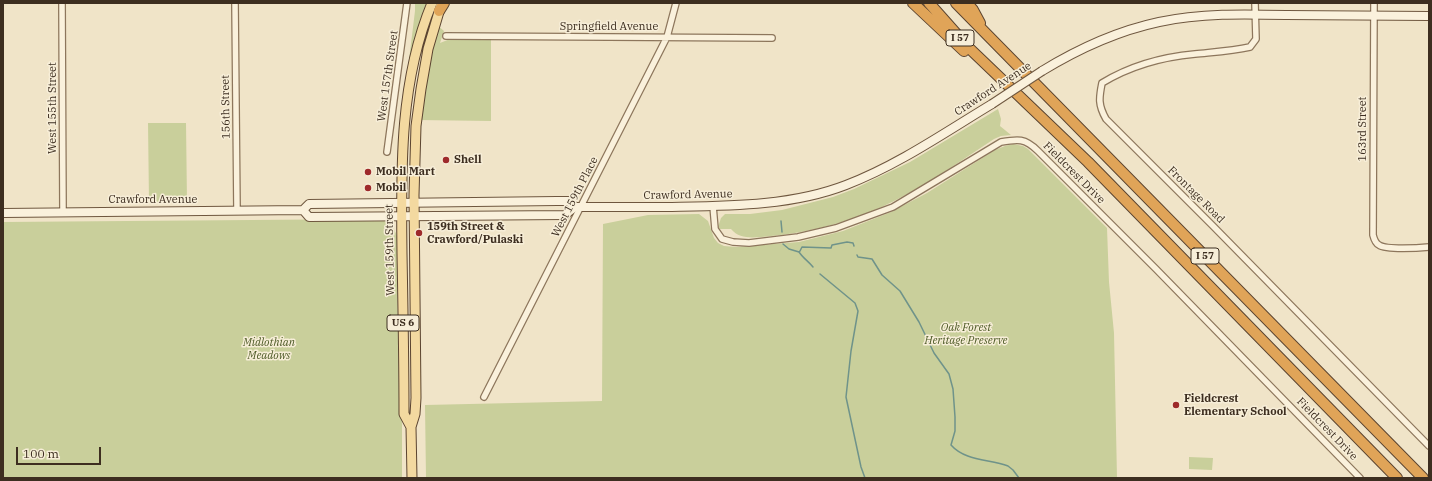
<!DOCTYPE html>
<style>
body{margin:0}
#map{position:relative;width:1432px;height:481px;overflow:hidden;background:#f0e4c8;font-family:"IBM Plex Serif",serif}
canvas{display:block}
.frame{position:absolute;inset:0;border:4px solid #3d2e20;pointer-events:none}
.scale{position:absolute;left:16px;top:447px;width:85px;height:18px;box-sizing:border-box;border:2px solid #3d2e20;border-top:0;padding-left:5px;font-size:12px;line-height:14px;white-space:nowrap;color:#3d2e20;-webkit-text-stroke:3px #f7eed8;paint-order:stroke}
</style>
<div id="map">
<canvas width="1432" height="481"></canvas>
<div class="frame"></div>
<div class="scale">100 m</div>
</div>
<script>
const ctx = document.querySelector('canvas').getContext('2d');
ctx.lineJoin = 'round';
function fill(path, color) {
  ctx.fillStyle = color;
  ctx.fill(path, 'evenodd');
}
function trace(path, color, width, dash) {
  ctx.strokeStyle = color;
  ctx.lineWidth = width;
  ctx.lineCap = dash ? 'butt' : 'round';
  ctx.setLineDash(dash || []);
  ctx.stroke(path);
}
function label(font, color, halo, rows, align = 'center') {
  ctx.font = font + ' "IBM Plex Serif",serif';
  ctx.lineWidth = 3;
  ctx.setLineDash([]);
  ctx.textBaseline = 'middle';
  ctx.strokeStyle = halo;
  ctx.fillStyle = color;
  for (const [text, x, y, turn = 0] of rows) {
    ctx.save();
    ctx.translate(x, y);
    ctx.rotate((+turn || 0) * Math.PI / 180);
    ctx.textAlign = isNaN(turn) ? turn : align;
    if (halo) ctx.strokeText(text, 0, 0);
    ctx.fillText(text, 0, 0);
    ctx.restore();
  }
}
const green = new Path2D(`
 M415 3H427L408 68 415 11Z
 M437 25 444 31 440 43 450 39H491V121L418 120Z
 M998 109 1001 119 1000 126 1011 135 1001 136 994 139C962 160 930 183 896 200 857 220 814 232 771 236 757 237 741 241 731 229H720L718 227 721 218 725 214H750L782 210 833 197 854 189 910 162Z
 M148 123H186L187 202H149Z
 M1013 144 1023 146 1028 149 1107 228 1109 282 1114 333 1117 478H426L425 405 602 401 603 224 648 215 699 214 708 221 714 238 718 243 724 246 736 247 799 242 843 231 891 212 927 193 995 150 1005 146Z
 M376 219C388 221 394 225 397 237L398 342 402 425V478H3V222Z
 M1189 457 1213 458 1212 470 1189 469Z`);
const stream = new Path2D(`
 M781 221 782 232
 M783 244 789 249 799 252C803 258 808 261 813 267
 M799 252 800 251 802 247 831 248 832 245 847 242 853 243 854 246
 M857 255 858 257 872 259 882 275 900 291 919 322 934 353 949 374 953 389 955 417V431L951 445C965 461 989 459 1008 466L1013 470 1019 478
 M820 274 855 303 858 311 851 351 846 397 861 467 865 478`);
const minor = new Path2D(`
 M62 3 63 212
 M235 3 237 211
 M1255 3 1256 39 1250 47C1232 51 1214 52 1195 54 1162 57 1130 66 1102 83 1099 98 1098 105 1106 119L1213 226 1429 446
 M1374 3 1373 235C1374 239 1375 243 1379 245 1386 250 1419 248 1429 247
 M446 36 772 38
 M387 152 407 3
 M713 206 715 229 722 239 733 242 749 243 798 237 836 228 893 207 1001 142C1018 139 1025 138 1038 151L1156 269 1360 478
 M484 397 667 37 676 3`);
const secondary = new Path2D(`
 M1042 71C1078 49 1117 31 1159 22 1200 13 1244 14 1286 15 1334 15 1381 16 1429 16
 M303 210 309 217 565 215 575 207C607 207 640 207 672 207 729 206 792 206 846 185 898 165 944 133 992 104
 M3 213 303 210 309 204 557 201H568L575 207`);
const primary = new Path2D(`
 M411 427 404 414C404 361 403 307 402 254 401 170 399 82 432 3
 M412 478 411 427 415 414 416 398 414 195 416 126 421 89 428 49 441 5`);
const motorway = new Path2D(`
 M913 3 964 51
 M929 3 969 48 1088 162 1397 478
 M956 3 1423 478
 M967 3 973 10 980 23
 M439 11 444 3`);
const secondaryBridge = new Path2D(`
 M992 104 1042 71`);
const markers = [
 [446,160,4,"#9e2a2b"],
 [368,172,4,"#9e2a2b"],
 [368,188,4,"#9e2a2b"],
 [419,233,4,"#9e2a2b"],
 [1176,405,4,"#9e2a2b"]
];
const shields = [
 [960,38,28],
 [1205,256,28],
 [403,323,32]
];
const shieldNames = [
 ["I 57",960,38],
 ["I 57",1205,256],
 ["US 6",403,323]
];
const streetNames = [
 ["Springfield Avenue",609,27],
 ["West 157th Street",388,76,-82],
 ["Crawford Avenue",993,89,-33],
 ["156th Street",226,107,-91],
 ["West 155th Street",53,108,-90],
 ["163rd Street",1363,129,-90],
 ["Fieldcrest Drive",1074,173,45],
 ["Crawford Avenue",688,195,-1],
 ["Frontage Road",1196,195,45],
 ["West 159th Place",575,197,-63],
 ["Crawford Avenue",153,200],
 ["West 159th Street",390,250,-91],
 ["Fieldcrest Drive",1327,429,46]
];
const poiNames = [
 ["Shell",454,160],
 ["Mobil Mart",376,172],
 ["Mobil",376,188],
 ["159th Street &",427,227],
 ["Crawford/Pulaski",427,240],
 ["Fieldcrest",1184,399],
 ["Elementary School",1184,412]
];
const parkNames = [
 ["Oak Forest",966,328],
 ["Heritage Preserve",966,341],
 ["Midlothian",269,343],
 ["Meadows",269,356]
];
fill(green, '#c9cf9b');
trace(stream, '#6f938a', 1.5);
trace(minor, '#8d765c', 8);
trace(secondary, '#6f573f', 10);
trace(primary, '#5b4430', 11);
trace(motorway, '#5b4430', 12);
trace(minor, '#faf1dc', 5.5);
trace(secondary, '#faf1dc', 8);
trace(primary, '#f3d9a0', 9);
trace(motorway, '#e0a458', 10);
trace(secondaryBridge, '#6f573f', 10, []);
trace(secondaryBridge, '#faf1dc', 8);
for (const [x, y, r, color] of markers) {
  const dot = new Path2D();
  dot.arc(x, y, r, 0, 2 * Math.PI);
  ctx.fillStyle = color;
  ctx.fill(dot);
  trace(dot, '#f7eed8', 1.5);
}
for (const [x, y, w] of shields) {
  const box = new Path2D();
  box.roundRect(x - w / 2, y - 8, w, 16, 3);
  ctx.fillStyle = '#f7eed8';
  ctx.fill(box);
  trace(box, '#3d2e20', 1);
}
label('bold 10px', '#3d2e20', null, shieldNames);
label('11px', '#3d2e20', '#f7eed8', streetNames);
label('bold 11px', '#3d2e20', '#f7eed8', poiNames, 'left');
label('italic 11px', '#4d5a26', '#f7eed8', parkNames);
</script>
